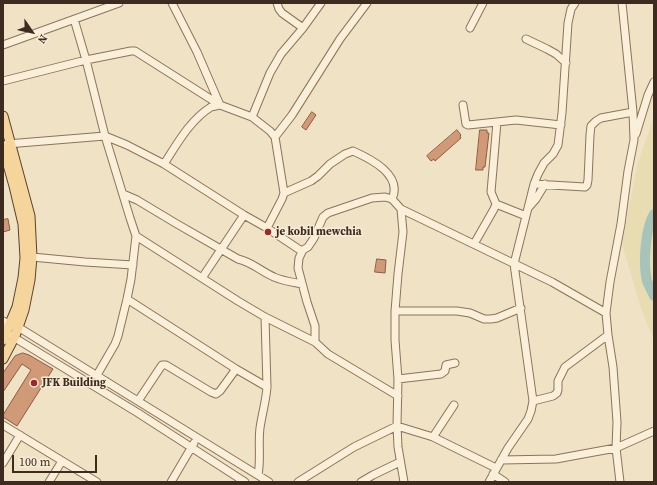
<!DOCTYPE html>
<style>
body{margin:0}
#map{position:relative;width:657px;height:485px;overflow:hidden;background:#f0e2c5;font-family:"Source Serif 4",serif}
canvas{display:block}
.frame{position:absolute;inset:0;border:4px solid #3c2b1e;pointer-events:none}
.north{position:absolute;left:12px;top:12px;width:40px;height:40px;-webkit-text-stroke:3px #f7ecd5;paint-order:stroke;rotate:124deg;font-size:11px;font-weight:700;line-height:16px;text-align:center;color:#3c2b1e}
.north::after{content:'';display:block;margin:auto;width:14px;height:18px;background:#3c2b1e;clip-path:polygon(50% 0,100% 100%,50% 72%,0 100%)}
.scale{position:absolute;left:12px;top:455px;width:85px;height:18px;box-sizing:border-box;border:2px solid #3c2b1e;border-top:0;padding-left:5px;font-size:12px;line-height:14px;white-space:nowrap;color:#3c2b1e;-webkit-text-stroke:3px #f7ecd5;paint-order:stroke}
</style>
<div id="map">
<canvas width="657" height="485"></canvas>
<div class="frame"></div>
<div class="north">N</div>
<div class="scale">100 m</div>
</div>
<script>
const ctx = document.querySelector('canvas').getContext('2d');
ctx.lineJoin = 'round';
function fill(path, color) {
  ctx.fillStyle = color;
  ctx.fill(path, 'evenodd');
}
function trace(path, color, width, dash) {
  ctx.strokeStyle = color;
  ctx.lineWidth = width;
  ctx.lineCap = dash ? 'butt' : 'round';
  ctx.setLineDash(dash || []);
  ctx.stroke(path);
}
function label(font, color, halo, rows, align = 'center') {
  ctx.font = font + ' "Source Serif 4",serif';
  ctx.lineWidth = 3;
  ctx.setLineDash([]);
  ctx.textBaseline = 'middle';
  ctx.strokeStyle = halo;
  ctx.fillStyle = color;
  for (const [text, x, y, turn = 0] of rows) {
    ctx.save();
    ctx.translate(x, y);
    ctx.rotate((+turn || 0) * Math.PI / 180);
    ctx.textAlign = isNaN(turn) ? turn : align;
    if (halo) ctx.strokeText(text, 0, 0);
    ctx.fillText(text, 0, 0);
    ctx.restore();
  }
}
const farmland = new Path2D(`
 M654 116V340L641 308 622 244 637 166Z`);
const river = new Path2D(`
 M654 214C645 229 643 264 647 281 649 286 652 291 654 296`);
const building = new Path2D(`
 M312 112 316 115 306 130 302 127Z
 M457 130 461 135 460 136 461 138 435 161 434 159 431 161 427 156Z
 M480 130H487V133H489L485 167H483V170H476Z
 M8 219 10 230 3 232V220Z
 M377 259 386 260 385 273 375 272Z
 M23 353 29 355 53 369 17 426 3 417V415L31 370 22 364 3 392V373L15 356Z`);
const minor = new Path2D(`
 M277 3 279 9 282 13 303 28
 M74 19 86 60 105 136 130 218 136 236 131 279 127 299 118 336 115 344 97 375
 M470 28 483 3
 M526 39 547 49 556 54 566 63
 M3 45 119 3
 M3 81 86 60 131 51H135L220 105 252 117 270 131 275 137 284 193 282 199 267 228
 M463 105 466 124 468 125 516 120 561 125
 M252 117 270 73 281 54 303 28 321 3
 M636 134 648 95 654 82
 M275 137 292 115 340 39 367 3
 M7 144 105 136 127 145 164 164 244 215 267 228 300 250H303L308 247 314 238 323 217 328 213 372 198 385 197 392 199 401 209 403 232 398 274 395 311V340L398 379 397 426 398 447 404 482
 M164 164C177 144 190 120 211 107 214 106 217 106 220 105L197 52 172 3
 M534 184 585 187 587 185 588 180 590 135 591 126 596 121 601 118 633 112
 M284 193 311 181 318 176 330 164 345 154 353 151C371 159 403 175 392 199
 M123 194 137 200 177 224 238 259C252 262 262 272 274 277 283 281 292 282 302 284
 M496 204 526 216
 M529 207 536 199 545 184
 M401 209 552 282 606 313
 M136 236 238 301 265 317 315 342 328 354 398 396
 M474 244 494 209 496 204 491 192 497 122
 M303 250 299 258 298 268 307 302 315 326V342
 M32 257 85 262 133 265
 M202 278 244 215
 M127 299 236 369 267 387
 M395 311H457L470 313 484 319H491L497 318 521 308
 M3 321 9 324 18 327 269 482
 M10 335 138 413 245 482
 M398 379 441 374 445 371 446 365 455 363
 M138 401 162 365H166L211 392 216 394 220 391 236 369
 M533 401 553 396 557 393 558 390V381L565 367 608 335
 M3 425 97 482
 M433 437 454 405
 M501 460 556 459 583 454 616 448 654 431
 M3 463 20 435
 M493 474 505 482
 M258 475C261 460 258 444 260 428 262 414 266 401 267 387L265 317
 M49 482 62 461
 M171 482 194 443
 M298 482 354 447 397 426 433 437 496 468
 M361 482 373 475 400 462
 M489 482 508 448 528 419 531 411 533 401 514 264 534 184 538 174 544 163 553 154 558 145 562 113 568 23 571 9 575 3
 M620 482 616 448 617 422 613 367 608 335 606 313 610 282 621 224 628 171 634 140 633 112 622 3`);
const major = new Path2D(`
 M3 116 30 216 32 257 30 280 24 310 15 336 3 359
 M3 147 14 186 23 224 25 258 23 278 17 307 3 340`);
const markers = [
 [268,232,4,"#9f272c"],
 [34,383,4,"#9f272c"]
];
const poiNames = [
 ["je kobil mewchia",276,232],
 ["JFK Building",42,383]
];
fill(farmland, '#e7dcb2');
trace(river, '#a7c4ba', 10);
fill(building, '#d09a79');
trace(building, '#8d5a3e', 1);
trace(minor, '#8c735a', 9);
trace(major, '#5a412e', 11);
trace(minor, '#faefd9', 7);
trace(major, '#f5d59b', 9);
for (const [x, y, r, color] of markers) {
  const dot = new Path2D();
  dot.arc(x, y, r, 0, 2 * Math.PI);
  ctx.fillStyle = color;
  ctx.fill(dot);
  trace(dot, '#f7ecd5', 1.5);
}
label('bold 11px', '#3c2b1e', '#f7ecd5', poiNames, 'left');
</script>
